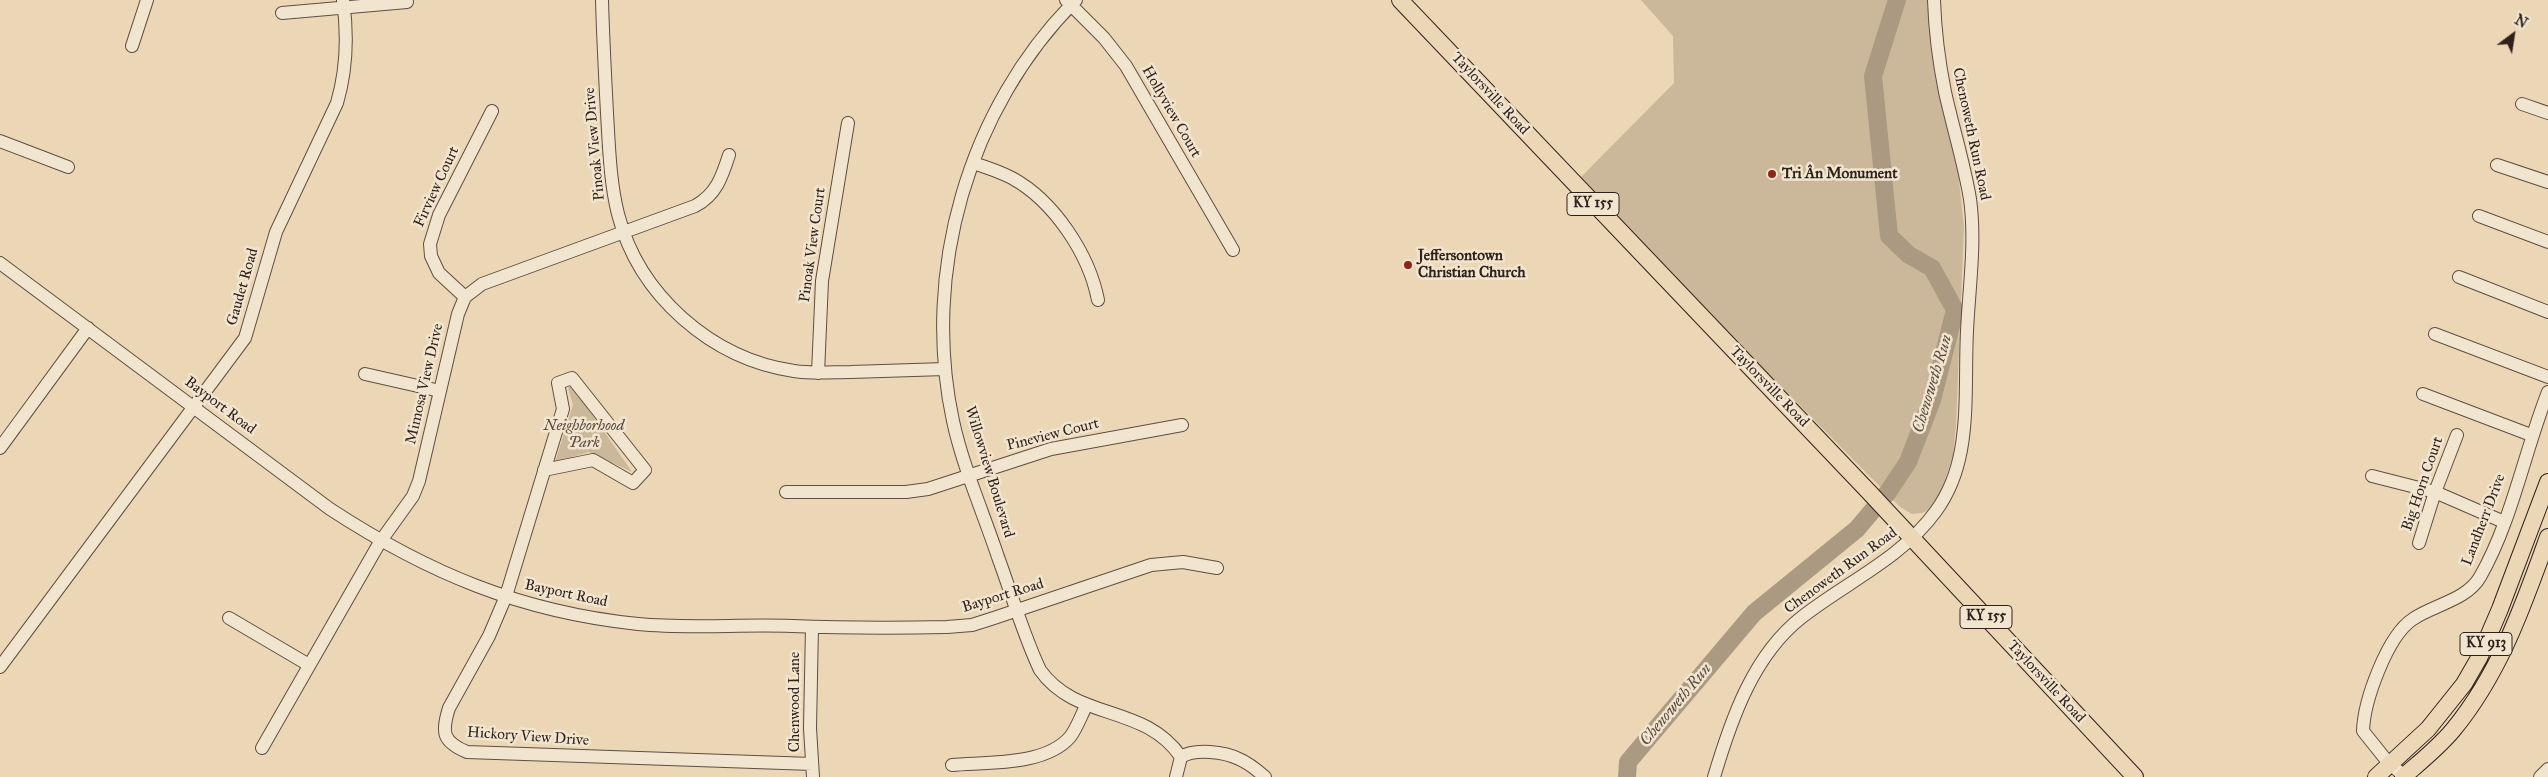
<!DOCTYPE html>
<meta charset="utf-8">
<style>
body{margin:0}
#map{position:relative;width:2548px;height:777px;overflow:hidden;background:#ebd7b6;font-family:"IM FELL Great Primer",serif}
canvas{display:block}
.north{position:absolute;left:2488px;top:10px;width:50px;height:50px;-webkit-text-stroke:4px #f2e5d0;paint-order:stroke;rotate:31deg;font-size:14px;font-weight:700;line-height:20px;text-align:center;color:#30211a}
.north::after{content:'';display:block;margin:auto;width:18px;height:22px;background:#30211a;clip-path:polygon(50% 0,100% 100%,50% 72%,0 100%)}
</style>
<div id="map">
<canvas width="2548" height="777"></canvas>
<div class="north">N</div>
</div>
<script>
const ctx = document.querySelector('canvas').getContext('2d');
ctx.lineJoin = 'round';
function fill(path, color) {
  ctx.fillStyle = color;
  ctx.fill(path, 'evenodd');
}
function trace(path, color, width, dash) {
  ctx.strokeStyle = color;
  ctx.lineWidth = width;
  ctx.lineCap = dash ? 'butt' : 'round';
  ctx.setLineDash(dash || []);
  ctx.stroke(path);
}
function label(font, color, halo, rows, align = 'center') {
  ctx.font = font + ' "IM FELL Great Primer",serif';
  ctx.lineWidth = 5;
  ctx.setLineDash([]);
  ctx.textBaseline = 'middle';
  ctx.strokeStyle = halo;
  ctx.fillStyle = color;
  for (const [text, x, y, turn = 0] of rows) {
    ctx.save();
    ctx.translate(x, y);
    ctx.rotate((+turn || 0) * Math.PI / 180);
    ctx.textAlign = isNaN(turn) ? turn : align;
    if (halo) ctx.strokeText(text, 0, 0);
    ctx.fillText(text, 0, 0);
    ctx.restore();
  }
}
const green = new Path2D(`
 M1641 0H1929L1935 75 1958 171 1964 227 1956 426 1953 456 1940 494 1929 510 1922 513 1912 514 1900 507 1755 360 1581 177 1674 83 1673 36Z
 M572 385 632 472 589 452 555 462 573 405 568 388Z`);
const river = new Path2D(`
 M1627 777 1628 762 1754 613 1857 529 1888 492 1908 462 1932 400 1955 310 1932 268 1909 255 1889 236 1873 76 1897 0`);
const minor = new Path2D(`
 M602 0C603 38 605 75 607 113 609 147 610 182 618 214 639 296 712 359 794 371 813 374 832 372 851 372 882 371 914 370 945 369
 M1066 0 1104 38 1126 66 1233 250
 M1076 0C968 108 921 272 953 421 963 467 983 512 998 557 1012 595 1023 634 1040 670 1077 722 1144 703 1181 757L1176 777
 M282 13 407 2
 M132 46 147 0
 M2522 104 2548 113
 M0 141 68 167
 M973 163C986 167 1000 172 1012 178 1054 201 1089 254 1098 300
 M2497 165 2548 182
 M2479 216 2548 242
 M0 263 330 509C428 573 521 612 638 624 689 629 741 624 792 626 844 628 896 628 947 627L972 625 994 618 1151 565 1183 562 1217 568
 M2459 277 2548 312
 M465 297 439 273 431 256 430 244 439 215 492 111
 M2435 334 2548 377
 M818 373 822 281 848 123
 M365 374 440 391
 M2423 394 2531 435
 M0 448 88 328
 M544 470 593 460 633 483 645 470 572 378 558 383 563 409 506 596 489 636 449 708C441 733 443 742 467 752L812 764
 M2372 476 2435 492 2504 522
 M786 492H906L928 489 1051 449 1182 425
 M2419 543 2435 492 2457 435
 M229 618 309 665
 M812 627 810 728 813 777
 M0 667 245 338 276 232 337 103C347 69 348 36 343 0
 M262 748 380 542 413 496 419 481 458 314 465 297 482 284 695 206C716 195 722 177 729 155
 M1181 757C1195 748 1225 752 1239 759 1249 763 1257 770 1265 777
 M952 765C987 762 1045 766 1070 737 1077 728 1081 716 1086 706
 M1714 777C1731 720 1753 655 1802 617 1847 582 1902 558 1936 511 1949 493 1957 472 1961 450 1968 412 1965 370 1967 331 1969 288 1976 242 1970 199 1964 163 1953 128 1945 92 1939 62 1935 31 1934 0
 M2405 777 2387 761 2363 731C2364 701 2387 636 2413 619 2433 605 2467 600 2480 577 2512 521 2524 453 2548 392
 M2540 777 2548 769`);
const major = new Path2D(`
 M1400 0 1869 492 2135 777
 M2376 777 2428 729 2464 684 2479 658 2500 609 2548 482
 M2403 777C2420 762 2438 748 2453 730 2500 673 2523 606 2548 537`);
const markers = [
 [1772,174,5,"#8f2418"],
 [1408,265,5,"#8f2418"]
];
const shields = [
 [1593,204,52],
 [1986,617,52],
 [2486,644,52]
];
const shieldNames = [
 ["KY 155",1593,204],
 ["KY 155",1986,617],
 ["KY 913",2486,644]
];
const streetNames = [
 ["Taylorsville Road",1490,94,47],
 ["Hollyview Court",1171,112,60],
 ["Chenoweth Run Road",1971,134,78],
 ["Pinoak View Drive",595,144,-95],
 ["Firview Court",437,187,-65],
 ["Pinoak View Court",813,245,-82],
 ["Gaudet Road",243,287,-74],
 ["Mimosa View Drive",425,384,-77],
 ["Taylorsville Road",1769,387,46],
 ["Bayport Road",220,406,37],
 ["Pineview Court",1053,435,-14],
 ["Willowview Boulevard",989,472,73],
 ["Big Horn Court",2423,484,-71],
 ["Landherr Drive",2484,520,-69],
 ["Chenoweth Run Road",1841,571,-36],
 ["Bayport Road",566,594,12],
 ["Bayport Road",1003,596,-17],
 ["Taylorsville Road",2046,682,47],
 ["Chenwood Lane",795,702,-90],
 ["Hickory View Drive",528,737,4]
];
const poiNames = [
 ["Tri Ân Monument",1782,174],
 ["Jeffersontown",1418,256],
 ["Christian Church",1418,273]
];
const parkNames = [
 ["Neighborhood",584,426],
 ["Park",584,443]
];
const waterNames = [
 ["Chenoweth Run",1933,384,-73],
 ["Chenoweth Run",1676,705,-50]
];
fill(green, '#cbb89b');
trace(river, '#ab9981', 18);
trace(minor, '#5f4e41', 14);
trace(major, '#30211a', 18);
trace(minor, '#f2e5d0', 12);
trace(major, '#ebd7b6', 16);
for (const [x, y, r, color] of markers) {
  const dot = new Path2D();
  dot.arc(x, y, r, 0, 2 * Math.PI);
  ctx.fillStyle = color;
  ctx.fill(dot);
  trace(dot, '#f2e5d0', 2);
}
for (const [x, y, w] of shields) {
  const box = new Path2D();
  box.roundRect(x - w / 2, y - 11.5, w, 23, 4);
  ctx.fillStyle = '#f2e5d0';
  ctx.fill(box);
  trace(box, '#30211a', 1);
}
label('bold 14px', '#30211a', null, shieldNames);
label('15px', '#30211a', '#f2e5d0', streetNames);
label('bold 15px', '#30211a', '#f2e5d0', poiNames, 'left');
label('italic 15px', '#57473a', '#f2e5d0', parkNames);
label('italic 16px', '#5b4b3e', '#f2e5d0', waterNames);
</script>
